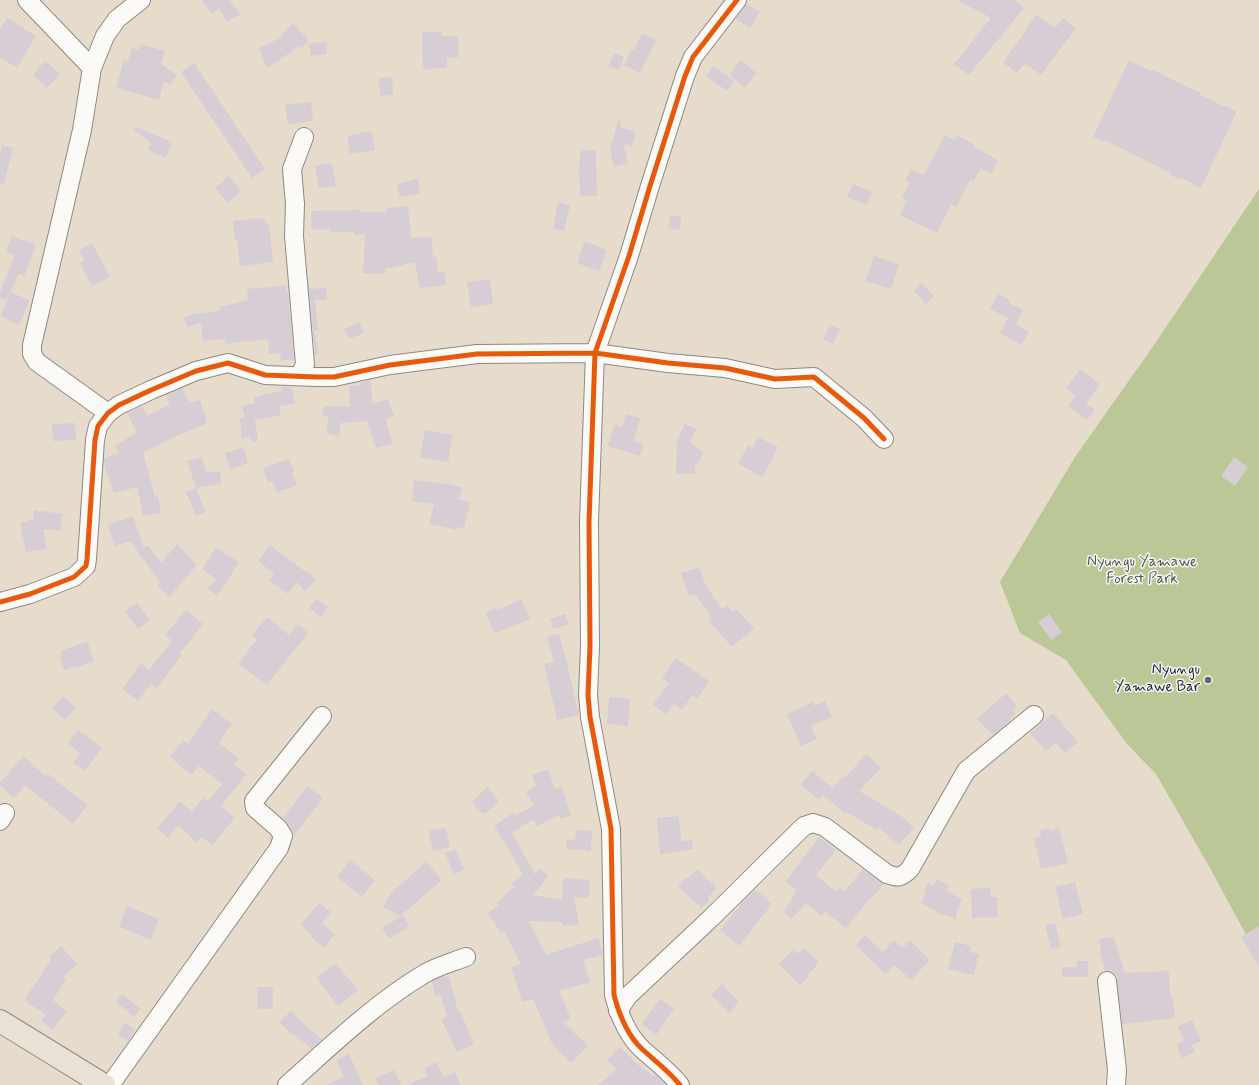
<!DOCTYPE html>
<style>
body{margin:0}
canvas{display:block;background:#e7dbcc}
</style>
<canvas width="1259" height="1085"></canvas>
<script>
const ctx = document.querySelector('canvas').getContext('2d');
ctx.lineJoin = 'round';
function fill(path, color) {
  ctx.fillStyle = color;
  ctx.fill(path, 'evenodd');
}
function trace(path, color, width, dash) {
  ctx.strokeStyle = color;
  ctx.lineWidth = width;
  ctx.lineCap = dash ? 'butt' : 'round';
  ctx.setLineDash(dash || []);
  ctx.stroke(path);
}
function label(font, color, halo, rows, align = 'center') {
  ctx.font = font + ' Mynerve,sans-serif';
  ctx.lineWidth = 3;
  ctx.setLineDash([]);
  ctx.textBaseline = 'middle';
  ctx.strokeStyle = halo;
  ctx.fillStyle = color;
  for (const [text, x, y, turn = 0] of rows) {
    ctx.save();
    ctx.translate(x, y);
    ctx.rotate((+turn || 0) * Math.PI / 180);
    ctx.textAlign = isNaN(turn) ? turn : align;
    if (halo) ctx.strokeText(text, 0, 0);
    ctx.fillText(text, 0, 0);
    ctx.restore();
  }
}
const forest = new Path2D(`
 M1259 189V934L1250 942 1210 868 1156 774 1127 744 1066 660 1020 633 1000 582 1075 457 1154 345Z`);
const building = new Path2D(`
 M202 0H231L230 1 240 14 227 22 219 8 212 14Z
 M957 0H1014L1024 8 969 75 954 64 991 18Z
 M746 4 760 12 750 28 736 19Z
 M1036 15 1055 28 1063 18 1076 28 1041 75 1025 63 1017 73 1003 63Z
 M7 18 36 36 17 68 0 58V29Z
 M293 24 309 40 301 49 299 46 274 64 267 68 259 48 278 39Z
 M422 32H442V36H458L459 57 447 58V68L423 69Z
 M642 33 656 41 640 73 624 65 632 49 634 50Z
 M326 42 327 54 311 56 309 44Z
 M140 44 165 51 161 64 177 75 170 85 164 81 159 100 116 88 124 60 128 61 132 48 139 50Z
 M614 53 624 57 619 70 609 66Z
 M741 60 757 73 745 88 729 75Z
 M1129 60 1151 71 1152 69 1163 74V75L1201 93 1200 95 1225 107 1226 106 1237 111 1201 188 1182 178 1181 180 1170 175 1171 173 1105 140 1104 142 1093 137Z
 M45 61 60 74 47 88 33 75Z
 M194 63 265 169 252 178 181 72Z
 M713 66 734 81 727 91 706 76Z
 M392 77 393 95 380 96 379 78Z
 M311 102 313 121 288 124 285 105Z
 M619 118 621 128 636 132 632 147 624 144 628 163 614 167 610 149Z
 M136 127 172 142 166 158 148 150 151 143 134 130Z
 M371 131 375 150 350 154 347 136Z
 M945 135 954 140 957 135 975 145 974 147 998 160 991 174 981 168 973 182 970 180 956 207 951 204 937 233 900 215 907 200 902 197 910 182 905 180 911 169 924 175Z
 M2 145 13 148 4 184H0V156Z
 M581 149 596 151 597 196H580L579 169Z
 M332 163 336 186 319 188 315 166Z
 M229 176 241 191 227 203 215 188Z
 M418 179 420 194 400 197 397 184Z
 M853 184 872 192 867 205 847 197Z
 M558 202 570 205 564 231 553 229Z
 M408 206 411 238 431 237 433 257 436 256 438 272 444 271 446 285 420 288 415 262 385 269V274L363 273 365 234 354 235V232H331V229L312 230 311 211 361 210V212H387V208Z
 M671 215 682 217 679 230 668 228Z
 M263 218 269 226 273 262 240 266 237 240H235L233 221Z
 M12 236 36 245 24 276 19 273 6 301 0 298V293L15 255 6 252Z
 M585 241 607 250 599 271 577 263Z
 M92 243 110 277 92 286 80 263 85 261 79 250Z
 M874 256 899 264 891 289 866 281Z
 M490 279 493 304 471 307 467 282Z
 M921 283 934 296 926 304 914 291Z
 M286 285V291H288L294 359 281 361 280 353 269 354 268 339 225 344V339L203 341 201 323 187 327 184 317 195 314 220 311 219 307 248 300 247 289Z
 M326 288 327 300H315L318 330H314L319 354 315 355 309 289Z
 M11 292 30 301 19 325 0 316Z
 M998 294 1010 300 1009 303 1023 310 1016 324 1029 332 1021 345 1000 333 1008 318 990 309Z
 M359 322 364 333 349 339 344 329Z
 M830 324 840 329 833 344 823 339Z
 M1080 369 1100 384 1086 403 1095 410 1087 420 1068 406 1076 396 1066 388Z
 M371 380 372 404 388 399 394 416 386 419 392 444 376 448 367 421 341 423 339 436 326 433 329 416H323V406L350 407 349 386H361V382Z
 M281 387H292L295 403 279 406 281 415 255 420 258 441 252 442 250 437 242 438 240 419 245 418 242 406 255 403 254 397 282 391Z
 M182 388 190 403 200 400 207 423 163 442 143 453 149 473 155 497H158L161 513 143 516 137 487 114 493 105 468 104 458 119 453 115 446 137 432 127 413 142 406 147 416 170 404 166 395Z
 M626 414 640 418 634 441 644 444 640 456 608 446 614 425 622 427Z
 M75 423 76 440 53 441 52 424Z
 M685 424 696 429 690 442 704 453 695 466V474H676L677 440Z
 M425 430 453 435 448 462 420 457Z
 M758 437 778 447 763 477 738 464 748 445 753 448Z
 M243 447 248 463 230 469 225 453Z
 M202 457 207 473 220 471 221 484 196 488 187 461Z
 M1234 457 1248 467 1235 486 1221 476Z
 M289 459 294 471 292 472 297 485 277 492 273 481 268 483 263 468Z
 M414 480 444 484V483L462 487 459 499 470 502 464 528 457 527 456 530 429 524 434 504 412 501Z
 M196 488 206 512 196 516 186 492Z
 M34 510 62 514 60 531 43 529 47 549 26 552 20 523 34 519Z
 M133 516 144 548 148 545 161 563 177 544 197 565 169 597 157 586 160 582 130 541 115 546 108 525Z
 M270 545 307 573 308 572 316 580 305 591 297 582 288 594 269 580 274 574 258 561Z
 M216 548 239 562 222 589 216 595 208 588 216 579 202 569Z
 M699 567 706 586 722 609 727 605 733 612 736 609 754 628 732 647 709 621 712 618 695 594 689 596 681 573Z
 M316 599 328 607 321 617 309 608Z
 M521 599 530 619 512 627 511 626 495 633 485 613 496 608 498 610Z
 M137 603 150 620 138 629 125 612Z
 M186 610 203 624 180 653 182 655 156 689 151 684 138 701 122 689 141 663 149 670 172 641 165 635Z
 M565 614 569 624 553 629 550 619Z
 M1049 614 1062 632 1051 640 1038 622Z
 M267 617 289 635 298 624 308 633 267 685 238 664 257 639 252 635Z
 M559 634 566 660 579 715 557 720 544 664 554 662 547 637Z
 M87 641 94 661 75 668V667L64 670 60 656 62 655 61 651Z
 M676 658 709 681 697 699 692 695 682 710 674 704 666 714 653 705 669 683 662 678Z
 M1006 693 1017 707 1013 710 1015 714 1005 725 993 735 977 719Z
 M63 696 76 708 65 720 52 708Z
 M609 697 630 699 628 726 607 724Z
 M825 701 832 717 811 726 817 739 801 746 787 714 813 702 815 706Z
 M212 709 232 724 219 743 239 759 234 765 246 774 221 806 235 818 212 845 202 837 197 843 178 825 168 838 157 829 180 801 192 811 204 798 208 801 222 784 199 766 191 775 170 757 183 740 188 744Z
 M1053 713 1078 742 1065 753 1056 742 1046 751 1030 733Z
 M78 730 102 748 85 771 73 763 80 753 68 744Z
 M866 754 881 768 859 791 900 815 914 828 899 845 878 827 876 830 847 812 845 813 823 795 819 800 801 785 812 771 833 788 843 776 845 778Z
 M23 756 46 776 48 774 88 805 73 824 25 785 14 798 0 785V783Z
 M548 769 555 789 562 787 571 816 560 819 559 815 537 826 533 819 509 835H513L535 874 540 869 549 876 533 895 562 900 563 878 590 880 589 898 574 897 579 924 563 926 562 922 529 921 546 955 598 938 603 955 583 960 590 982 559 991 571 1019 563 1022 588 1046 571 1063 553 1046 533 999 522 1002 511 967 521 964 504 931 501 933 488 913 499 905 497 902 514 887 512 883 523 875 502 838 494 826 513 813 515 815 534 806 526 792 536 786 532 775Z
 M307 786 323 798 294 836 292 830 283 818Z
 M487 787 499 801 486 813H482L472 802Z
 M679 816 681 841 692 840 693 849 660 854 657 818Z
 M446 828 450 847 433 851 429 831Z
 M1049 828 1050 831 1059 828 1068 863 1041 869 1034 838 1041 836 1040 830Z
 M576 830 592 831 591 851 566 849 567 839 575 840Z
 M819 837 836 850 816 875 836 892 839 888 844 892 863 869 884 884 872 898 871 897 846 928 825 911 822 916 806 903 791 919 784 912 797 890 785 882Z
 M455 849 464 870 454 874 445 853Z
 M350 860 375 880 362 897 337 877Z
 M426 862 442 880 400 916 383 907 391 893Z
 M697 869 717 888 708 898 710 900 701 908 678 886 687 877 688 878Z
 M937 879 950 886 947 891 962 899 955 919 946 915 945 916 921 903 926 893 923 892 928 883 933 886Z
 M1075 882 1083 914 1063 919 1055 887Z
 M990 888V897H997L998 917 972 918 971 889Z
 M755 889 772 904 739 946 720 930 746 898Z
 M319 903 331 912 322 923 335 934 324 948 310 936 311 934 301 925Z
 M127 906 159 919 151 940 119 927Z
 M403 915 409 926 389 939 382 928Z
 M1055 923 1061 947 1051 949 1045 925Z
 M1259 926V967L1241 937Z
 M865 935 883 952 894 940 903 948 910 940 930 960 911 980 895 965 886 974 856 946Z
 M1114 937 1125 973 1169 971 1170 998 1173 997 1175 1018 1122 1024 1117 979 1116 975 1111 970 1105 971 1100 952 1101 951 1099 939Z
 M955 942 971 946 970 952 979 954 974 975 948 969Z
 M61 946 77 964 63 977 66 979 53 1000 67 1012 52 1030 41 1021 46 1015 24 1000 51 960 49 957Z
 M804 948 819 962 808 975 809 976 800 985 779 964 793 950 797 954Z
 M1077 961H1088V977H1062V967H1077Z
 M336 964 358 990 338 1006 318 980V976Z
 M449 976 458 1012 460 1011 474 1044 457 1052 441 1019 447 1016 441 995 435 996 432 981 438 978Z
 M722 984 739 1002 729 1013 711 995Z
 M257 987H273V1009H258Z
 M122 994 141 1009 134 1017 116 1002Z
 M660 999 674 1009 656 1035 642 1024Z
 M291 1011 305 1025 322 1039 312 1049 294 1034 293 1035 279 1022Z
 M1192 1020 1201 1041 1192 1045 1195 1052 1182 1058 1176 1044 1184 1040 1178 1026Z
 M125 1023 135 1029 128 1041 118 1035Z
 M619 1047 633 1059 632 1060 653 1076 655 1074 666 1085H598L617 1069 607 1061Z
 M349 1054 363 1085H327L344 1077 336 1060Z
 M436 1062 444 1077 455 1072 461 1085H408L428 1076 424 1068Z
 M394 1070 401 1085H379L375 1078Z`);
const minor = new Path2D(`
 M27 0 92 68
 M300 376 305 364 294 236 295 204 292 169 304 137
 M108 413 37 362 32 354V345L82 130 92 68 105 36 117 19 141 0
 M0 602 30 594 74 577 86 566 87 559 95 440 98 426 108 413 119 405 151 390 196 371 228 363 265 375 316 377H334L390 365 477 354 595 353 668 363 725 368 775 379 814 377 864 418 884 439
 M0 821 5 813
 M1107 981 1117 1070 1116 1085
 M618 1011 628 996 711 918 804 826 813 823 825 827 887 874C898 878 901 878 910 869L966 771 1034 715
 M110 1085 279 848 283 836 278 828 255 808 254 801 322 716
 M287 1085C331 1046 374 1004 424 974 437 966 453 962 466 957
 M680 1085C669 1071 655 1061 642 1049 627 1035 619 1014 614 995L611 829 590 717 588 695 590 646 589 522 595 353 629 256 650 186 685 76 693 57 737 0`);
const major = new Path2D(`
 M0 1021 104 1085`);
const cycleway = new Path2D(`
 M0 602 30 594 74 577 86 566 87 559 95 440 98 426 108 413 119 405 151 390 196 371 228 363 265 375 316 377H334L390 365 477 354 595 353 668 363 725 368 775 379 814 377 864 418 884 439
 M680 1085C669 1071 655 1061 642 1049 627 1035 619 1014 614 995L611 829 590 717 588 695 590 646 589 522 595 353 629 256 650 186 685 76 693 57 737 0`);
const markers = [
 [1208,680,4,"#67636e"]
];
const parkNames = [
 ["Nyungu Yamawe",1142,563],
 ["Forest Park",1142,580]
];
const poiNames = [
 ["Nyungu",1200,671],
 ["Yamawe Bar",1200,688]
];
fill(forest, '#bbc796');
fill(building, '#d6ced4');
trace(minor, '#8e8884', 20);
trace(major, '#8e8884', 24);
trace(minor, '#fbfaf7', 18);
trace(major, '#eae1d5', 22);
trace(cycleway, '#e8590c', 5);
for (const [x, y, r, color] of markers) {
  const dot = new Path2D();
  dot.arc(x, y, r, 0, 2 * Math.PI);
  ctx.fillStyle = color;
  ctx.fill(dot);
  trace(dot, '#f6f6f2', 1.5);
}
label('15px', '#51584e', '#f6f6f2', parkNames);
label('15px', '#22223b', '#f6f6f2', poiNames, 'right');
</script>
